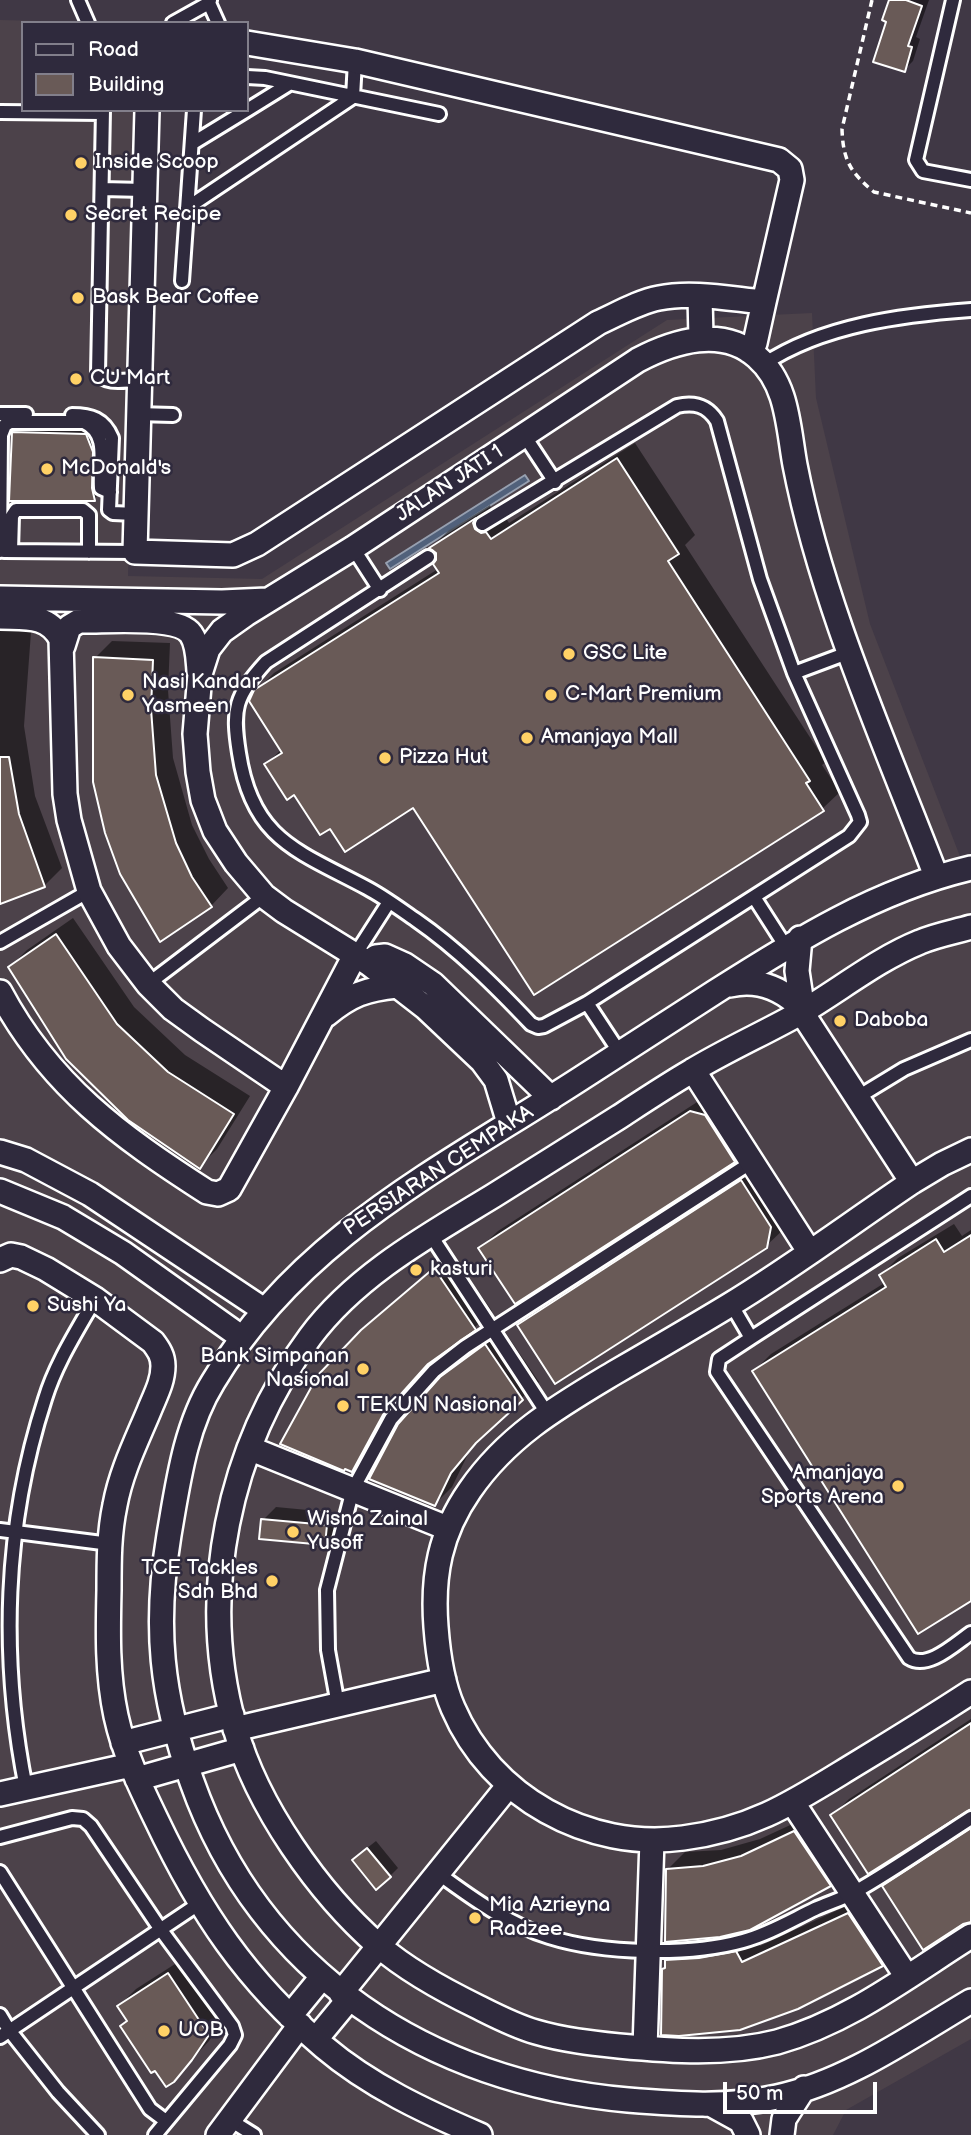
<!DOCTYPE html>
<style>
body{margin:0}
#map{position:relative;width:971px;height:2135px;overflow:hidden;background:#403845;font-family:"Balsamiq Sans",sans-serif}
canvas{display:block}
.legend{position:absolute;left:21px;top:21px;width:228px;height:91px;box-sizing:border-box;background:#2f2a3d;border:2px solid #827f8b;margin:0;padding:9px 12px;list-style:none;font-size:21px;color:#fff}
.legend li{display:flex;align-items:center;gap:14px;height:35px}
.legend b{width:35px;border:2px solid #827f8b}
.scale{position:absolute;left:723px;top:2082px;width:154px;height:32px;box-sizing:border-box;border:4px solid #fff;border-top:0;padding-left:9px;font-size:21px;line-height:24px;white-space:nowrap;color:#fff;-webkit-text-stroke:5px #2f2a3d;paint-order:stroke}
</style>
<div id="map">
<canvas width="971" height="2135"></canvas>
<ul class="legend">
<li><b style="height:9px;background:#2f2a3d"></b>Road</li>
<li><b style="height:19px;background:#695a57"></b>Building</li>
</ul>
<div class="scale">50 m</div>
</div>
<script>
const ctx = document.querySelector('canvas').getContext('2d');
ctx.lineJoin = 'round';
function fill(path, color) {
  ctx.fillStyle = color;
  ctx.fill(path, 'evenodd');
}
function trace(path, color, width, dash) {
  ctx.strokeStyle = color;
  ctx.lineWidth = width;
  ctx.lineCap = dash ? 'butt' : 'round';
  ctx.setLineDash(dash || []);
  ctx.stroke(path);
}
function label(font, color, halo, rows, align = 'center') {
  ctx.font = font + ' "Balsamiq Sans",sans-serif';
  ctx.lineWidth = 5;
  ctx.setLineDash([]);
  ctx.textBaseline = 'middle';
  ctx.strokeStyle = halo;
  ctx.fillStyle = color;
  for (const [text, x, y, turn = 0] of rows) {
    ctx.save();
    ctx.translate(x, y);
    ctx.rotate((+turn || 0) * Math.PI / 180);
    ctx.textAlign = isNaN(turn) ? turn : align;
    if (halo) ctx.strokeText(text, 0, 0);
    ctx.fillText(text, 0, 0);
    ctx.restore();
  }
}
const built = new Path2D(`
 M0 20 124 23H23V110H140L128 576 262 579 667 320 812 313 816 398 870 624 961 859 971 857V2039L846 2110 833 2135H0Z`);
const water = new Path2D(`
 M525 475 529 481 390 569 386 563Z`);
const shadow = new Path2D(`
 M891 0H929L916 37 920 39 913 61 904 70 888 21Z
 M31 416 103 417 111 482 94 499 13 433Z
 M635 443 695 535 685 545 826 762 822 765 840 792 822 809 414 806 330 826 266 764 282 749 256 691 274 673 438 569 437 552 431 548 448 531 490 505 492 512 504 515 509 523Z
 M0 618 32 619 24 726 35 796 62 868 44 886 0 902Z
 M112 641 170 643 168 690 173 758 192 825 209 859 228 888 211 906 161 939 95 658Z
 M73 918 134 1007 185 1055 250 1096 217 1149 200 1166 10 967 27 950Z
 M708 1095 752 1144 734 1161 516 1302 480 1248 498 1231Z
 M758 1164 784 1229 766 1246 519 1325 536 1308Z
 M954 1224 962 1236 971 1230V1599L754 1371 771 1354 886 1282 881 1275 898 1258Z
 M452 1253 492 1311 474 1328 433 1359 401 1394 369 1453 352 1470 362 1331 380 1313Z
 M503 1329 539 1382 487 1430 468 1454 452 1487 435 1504 441 1379 459 1360Z
 M276 1507 339 1513 337 1530 324 1543 263 1520Z
 M971 1719V1808L832 1816 849 1799Z
 M812 1815 847 1868 830 1885 668 1869 685 1852 721 1850 760 1839Z
 M971 1824V1922L884 1887 901 1869Z
 M376 1841 398 1868 390 1876 362 1852Z
 M866 1897 899 1947 882 1964 663 1969 667 1966V1960L684 1943 717 1941 754 1935 760 1946Z
 M186 1957 225 2017 209 2041 173 2080 119 2006 136 1989Z`);
const building = new Path2D(`
 M889 0H906L922 6 908 46 912 47 905 72 873 62 886 22 882 20Z
 M12 432 86 434 93 452 92 488 95 501H9Z
 M617 458 679 554 668 561 810 781 806 783 824 811 534 995 413 808 345 852 330 829 320 835 294 795 287 800 264 764 282 753 249 701 254 690 439 573 433 564 436 560V553L429 548 476 518 473 523 475 529 481 533 486 532 491 539Z
 M93 657 153 660 151 709 156 775 176 843 192 877 212 907 160 942 120 874 105 833 93 782Z
 M0 757H9L19 814 45 887 0 904Z
 M56 934 117 1024 168 1072 234 1114 200 1169 128 1120 66 1059 8 967Z
 M690 1111 705 1115 735 1162 515 1304 478 1248Z
 M741 1180 771 1227 767 1248 555 1384 517 1325Z
 M971 1235V1601L918 1634 752 1371 886 1287 879 1275 936 1239 944 1252Z
 M434 1268 476 1330 428 1364 384 1413 352 1472 345 1469 344 1471 280 1444 318 1375 361 1330Z
 M485 1344 523 1400 476 1443 451 1473 435 1506 369 1479 398 1424 440 1377Z
 M261 1519 327 1525 325 1545 259 1539Z
 M971 1723V1809L868 1874 830 1815Z
 M971 1828V1922L963 1924 923 1950 882 1886Z
 M794 1831 831 1886 750 1930 720 1937 665 1942 666 1869 703 1866 741 1856Z
 M367 1848 391 1877 376 1890 352 1860Z
 M848 1913 883 1966 798 2009 740 2030 679 2036 661 2035 662 1969 665 1968V1960L699 1958 736 1951 742 1962Z
 M168 1973 209 2035 192 2060 174 2082 166 2087 155 2071 151 2073 120 2026 127 2021 117 2006Z`);
const path = new Path2D(`
 M872 0 842 129C843 160 850 172 874 192L971 213`);
const service = new Path2D(`
 M78 0 88 23
 M210 0 209 3 218 23
 M953 0 916 160 923 171 971 180
 M173 23 209 3
 M247 77 265 78 439 114
 M103 110 98 373C106 385 125 380 138 380
 M247 110 289 84
 M0 112 103 113
 M193 143 247 110
 M102 189 144 190
 M187 208 353 97 355 61
 M182 281 194 110
 M764 364C823 325 902 315 971 310
 M0 414H26
 M137 414 173 415
 M72 415C91 415 104 419 112 438L109 510 113 513 135 514
 M524 435 555 482
 M353 548 380 590
 M0 551 1 435 5 425 10 422H84C110 434 99 465 101 488L110 492
 M4 551 135 552
 M11 551 12 516 16 510H83L89 515V552
 M428 557 266 662C235 696 232 709 239 753 252 840 298 851 367 888 384 897 400 909 416 920 458 949 496 987 531 1024L538 1027 544 1026 587 1003 849 836 860 822 858 815 794 673 760 579 717 421C707 405 694 402 677 406L482 524
 M794 673 850 652
 M754 897 786 947
 M0 942 89 891
 M355 955 389 902
 M148 984 264 896
 M587 1003 620 1053
 M858 1097 904 1069 971 1040
 M430 1234 547 1413
 M731 1304 751 1338 719 1359 717 1372 909 1658C928 1670 955 1644 971 1633
 M751 1338 971 1196
 M0 1530 110 1544
 M338 1705 328 1650 327 1590 353 1489 391 1419 434 1371 465 1347 752 1162
 M26 1788C0 1658 4 1525 45 1399 56 1363 77 1331 95 1299
 M0 1837 72 1818 83 1819 91 1826 161 1930 232 2026 235 2035 230 2045 155 2135
 M0 1872 150 2109 166 2121
 M439 1874C473 1899 508 1924 549 1937 603 1954 689 1956 743 1941 769 1934 792 1920 815 1909 828 1903 842 1899 855 1892 894 1870 932 1843 971 1818
 M0 2015 9 2030 58 2092 98 2135
 M0 2037 200 1903
 M230 2120 254 2135`);
const minor = new Path2D(`
 M147 110 135 552 233 555 257 544 598 323C618 314 638 302 659 298 692 291 731 299 764 302L792 180 790 169 779 160 355 61 247 43
 M700 296 701 339
 M749 351 755 343 764 302
 M0 598 222 602 267 600
 M0 617C25 618 48 614 61 639L65 794 69 820 89 891 119 946 148 984 173 1009 202 1030 286 1087
 M63 646 69 627 79 621C103 622 177 614 191 634 198 644 198 659 199 671
 M971 868C877 890 795 941 715 992 670 1021 625 1050 580 1079 444 1167 299 1237 213 1382 185 1427 178 1483 169 1535 154 1626 161 1696 192 1782 260 1974 430 2083 628 2100 678 2104 728 2108 777 2097 847 2082 910 2037 971 2001
 M971 927C954 932 936 935 920 942 878 959 841 989 802 1012 765 1033 726 1050 690 1072 666 1086 642 1102 619 1117 577 1143 535 1170 493 1196 429 1235 356 1275 310 1337 228 1447 197 1595 235 1728 257 1806 318 1893 379 1946 408 1971 443 1990 478 2007 496 2016 515 2026 536 2032 563 2040 591 2043 619 2046 671 2051 726 2055 777 2042 849 2022 909 1975 971 1936
 M800 938 797 971 803 1011
 M368 963 376 957 385 956 405 965 433 984 551 1098
 M730 985C755 979 776 986 795 1002L912 1182
 M0 992C50 1086 120 1136 207 1192L218 1194 229 1189 286 1087 355 955
 M326 1015C350 995 366 989 397 986
 M693 1070 809 1251
 M509 1123 496 1080 482 1061 426 1008 368 963 284 911 264 896 236 863 215 831 203 800 198 772 195 734 200 674 208 649 222 631 246 614 353 548 638 360C674 341 723 326 757 357 788 384 788 427 795 465 822 604 885 743 936 876
 M971 1150 942 1164 912 1182C851 1223 791 1268 728 1306 690 1329 652 1351 614 1373 559 1406 508 1435 470 1490 440 1533 432 1575 436 1627 438 1654 442 1683 453 1708 491 1797 588 1851 683 1838 756 1829 798 1799 859 1762 897 1739 934 1716 971 1692
 M0 1152 26 1160 90 1194 264 1310
 M0 1191 63 1217 123 1253 241 1337
 M0 1260 11 1255 21 1257 46 1269 95 1299 153 1342C159 1350 163 1356 163 1366 163 1382 155 1396 149 1411 136 1442 121 1472 115 1505 109 1533 109 1561 109 1590 108 1632 107 1674 116 1716 124 1753 140 1786 156 1819 200 1912 246 1981 324 2047 370 2086 426 2112 480 2135
 M249 1448 447 1528
 M235 1729 444 1680
 M123 1743 232 1715
 M137 1779 242 1749
 M0 1794 131 1765
 M793 1803 907 1977
 M341 1993 509 1785
 M290 2016 322 1977
 M316 2039 349 1999
 M645 2048 652 1840
 M712 2105 741 2121 748 2135
 M218 2135 300 2025
 M782 2135 784 2119 804 2088`);
const markers = [
 [81,163,7,"#ffd166"],
 [71,215,7,"#ffd166"],
 [78,298,7,"#ffd166"],
 [76,379,7,"#ffd166"],
 [47,469,7,"#ffd166"],
 [569,654,7,"#ffd166"],
 [128,695,7,"#ffd166"],
 [551,695,7,"#ffd166"],
 [527,738,7,"#ffd166"],
 [385,758,7,"#ffd166"],
 [840,1021,7,"#ffd166"],
 [416,1270,7,"#ffd166"],
 [33,1306,7,"#ffd166"],
 [363,1369,7,"#ffd166"],
 [343,1406,7,"#ffd166"],
 [898,1486,7,"#ffd166"],
 [293,1532,7,"#ffd166"],
 [272,1581,7,"#ffd166"],
 [475,1918,7,"#ffd166"],
 [164,2031,7,"#ffd166"]
];
const poiNames = [
 ["Inside Scoop",95,163],
 ["Secret Recipe",85,215],
 ["Bask Bear Coffee",92,298],
 ["CU Mart",90,379],
 ["McDonald's",61,469],
 ["GSC Lite",583,654],
 ["Nasi Kandar",142,683],
 ["Yasmeen",142,707],
 ["C-Mart Premium",565,695],
 ["Amanjaya Mall",541,738],
 ["Pizza Hut",399,758],
 ["Daboba",854,1021],
 ["kasturi",430,1270],
 ["Sushi Ya",47,1306],
 ["Bank Simpanan",349,1357,"right"],
 ["Nasional",349,1381,"right"],
 ["TEKUN Nasional",357,1406],
 ["Amanjaya",884,1474,"right"],
 ["Sports Arena",884,1498,"right"],
 ["Wisna Zainal",307,1520],
 ["Yusoff",307,1544],
 ["TCE Tackles",258,1569,"right"],
 ["Sdn Bhd",258,1593,"right"],
 ["Mia Azrieyna",489,1906],
 ["Radzee",489,1930],
 ["UOB",178,2031]
];
const streetNames = [
 ["JALAN JATI 1",450,484,-33],
 ["PERSIARAN CEMPAKA",439,1171,-33]
];
fill(built, '#4c424a');
fill(water, '#51617b');
trace(water, '#97a0b0', 2);
fill(shadow, '#0007');
fill(building, '#695a57');
trace(building, '#fff', 2);
trace(service, '#fff', 18);
trace(minor, '#fff', 28);
trace(path, '#fff', 3.5, [7, 5]);
trace(service, '#2f2a3d', 12);
trace(minor, '#2f2a3d', 23);
for (const [x, y, r, color] of markers) {
  const dot = new Path2D();
  dot.arc(x, y, r, 0, 2 * Math.PI);
  ctx.fillStyle = color;
  ctx.fill(dot);
  trace(dot, '#2f2a3d', 2.5);
}
label('21px', '#fff', '#2f2a3d', poiNames, 'left');
label('21px', '#fff', '#2f2a3d', streetNames);
</script>
